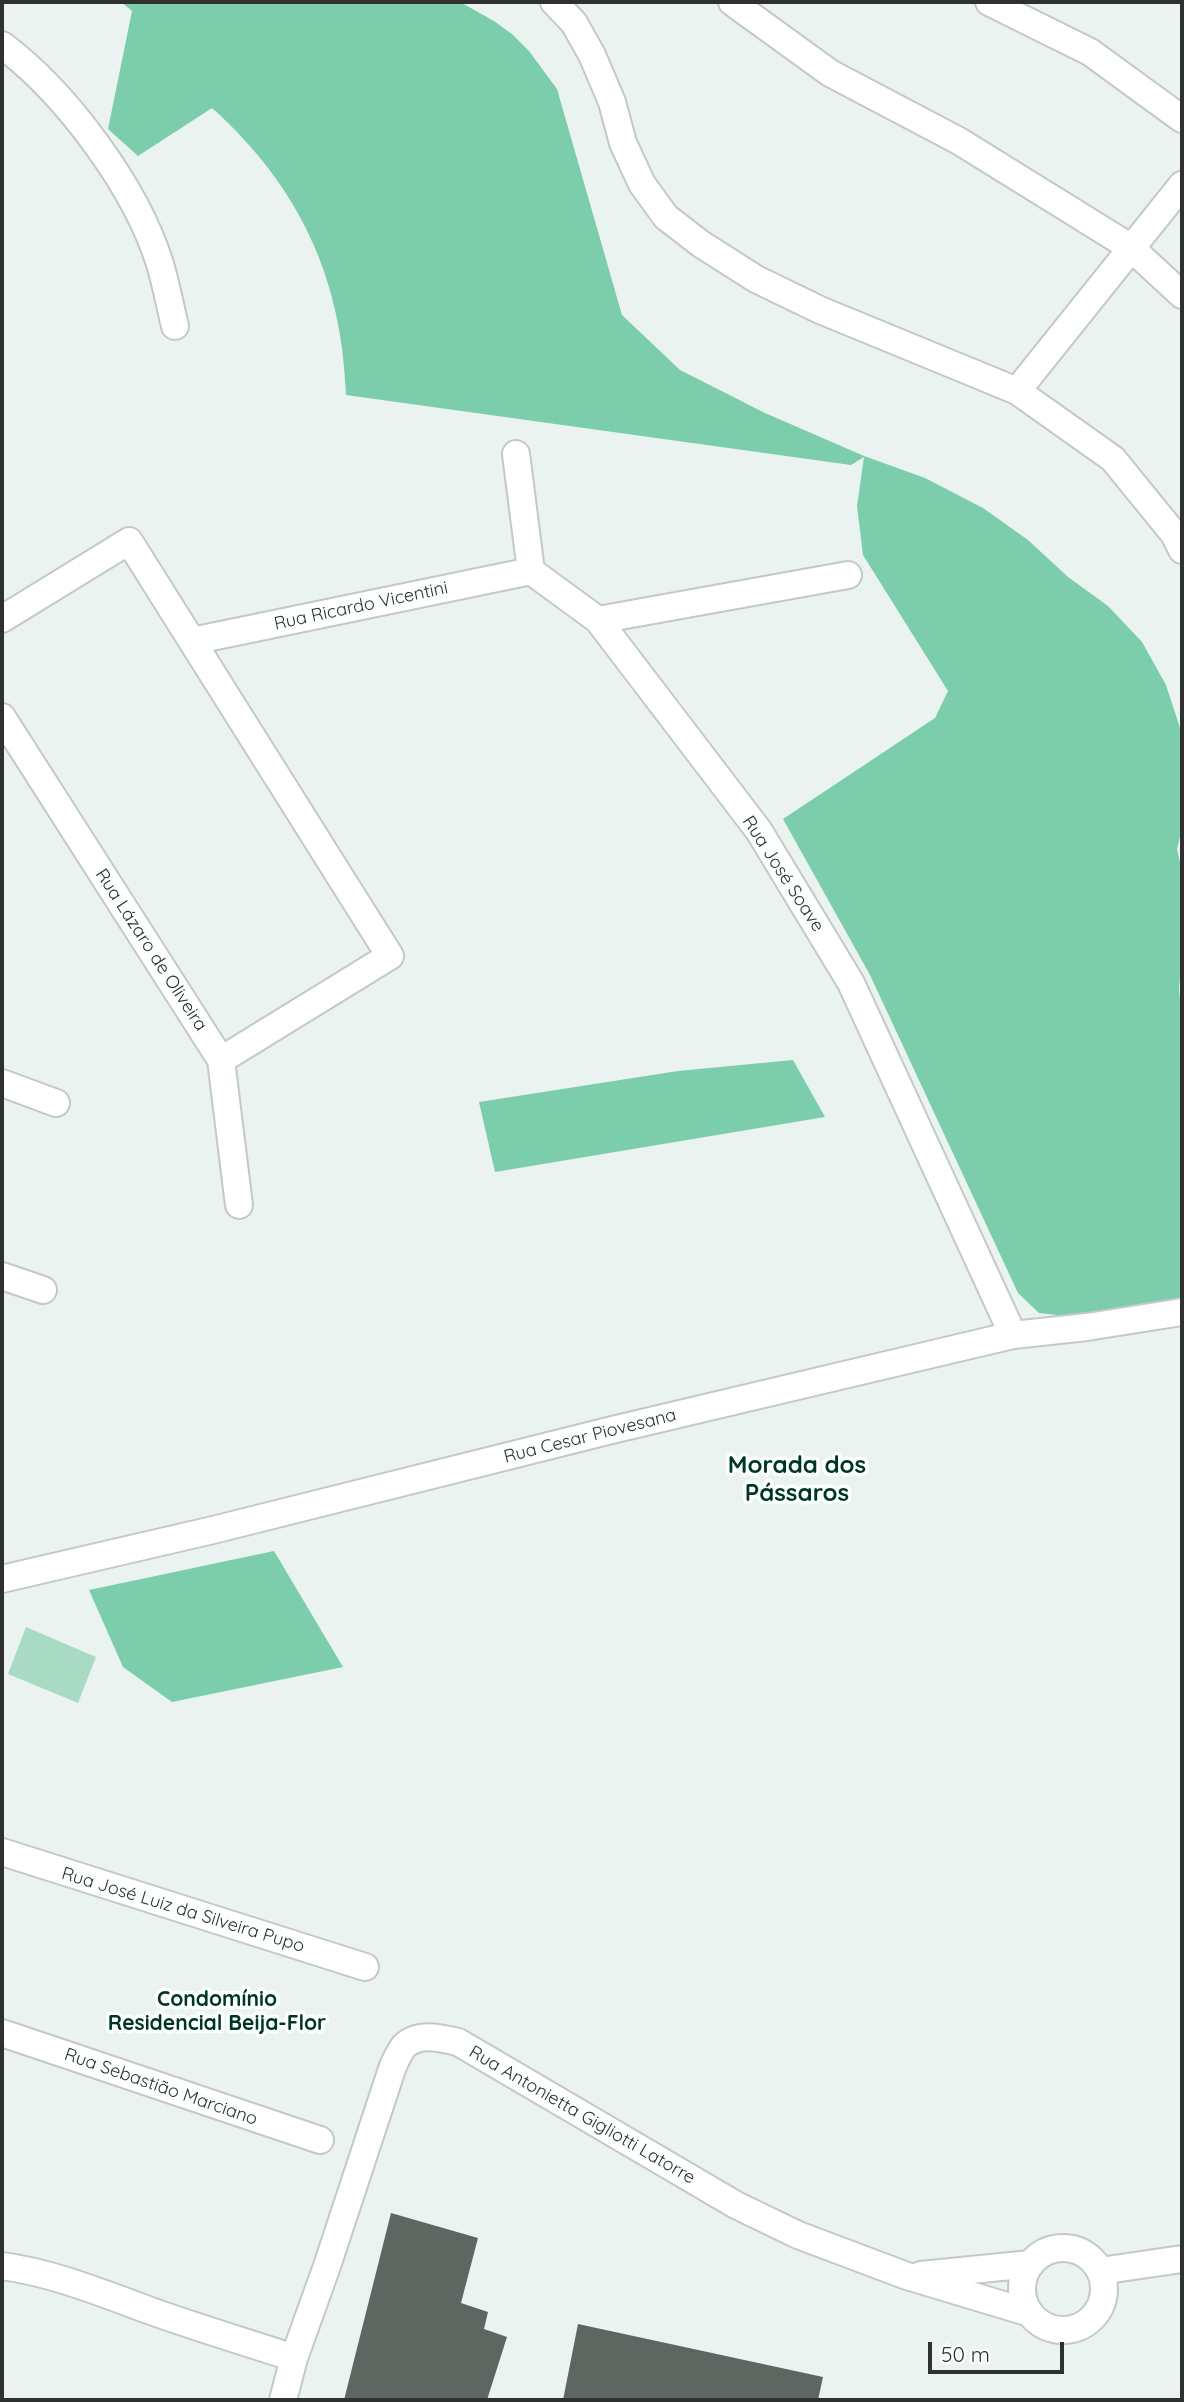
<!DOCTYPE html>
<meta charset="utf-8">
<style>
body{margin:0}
#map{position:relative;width:1184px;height:2402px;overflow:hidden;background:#eaf3ef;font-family:Quicksand,sans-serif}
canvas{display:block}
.frame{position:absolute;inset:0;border:4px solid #2e3130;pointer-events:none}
.scale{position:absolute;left:928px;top:2342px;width:136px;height:32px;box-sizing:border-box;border:4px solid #2e3130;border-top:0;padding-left:9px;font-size:21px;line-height:24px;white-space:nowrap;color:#2e3130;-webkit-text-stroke:5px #fbfffd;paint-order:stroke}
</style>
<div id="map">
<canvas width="1184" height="2402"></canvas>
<div class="frame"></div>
<div class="scale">50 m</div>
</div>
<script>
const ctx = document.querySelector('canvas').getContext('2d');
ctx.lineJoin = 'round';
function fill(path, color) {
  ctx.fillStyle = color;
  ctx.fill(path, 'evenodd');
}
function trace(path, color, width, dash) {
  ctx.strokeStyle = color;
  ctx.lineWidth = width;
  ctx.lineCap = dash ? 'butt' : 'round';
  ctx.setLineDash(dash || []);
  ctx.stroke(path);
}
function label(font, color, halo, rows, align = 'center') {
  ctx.font = font + ' Quicksand,sans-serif';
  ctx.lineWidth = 7;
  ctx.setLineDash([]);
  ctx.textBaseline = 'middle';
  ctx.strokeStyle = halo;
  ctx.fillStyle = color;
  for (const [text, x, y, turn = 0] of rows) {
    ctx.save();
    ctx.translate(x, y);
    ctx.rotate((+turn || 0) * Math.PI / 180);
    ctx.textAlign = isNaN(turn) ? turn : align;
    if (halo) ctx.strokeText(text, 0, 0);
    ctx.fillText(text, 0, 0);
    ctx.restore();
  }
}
const green = new Path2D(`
 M26 1627 96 1657 78 1703 8 1674Z`);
const forest = new Path2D(`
 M121 2H460L494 21 513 35 529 51 557 89 622 315 680 370 765 413 864 456 925 478 983 508 1028 540 1068 577 1108 606 1142 642 1166 685 1182 734V828L1177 849 1182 871V955L1179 989 1182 1021V1298L1076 1317 1039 1313 1018 1293 870 975 783 819 935 718 948 691 863 555 857 506 864 457 851 465 346 395C342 278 299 186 212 108L138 156 108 129 132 11Z
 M793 1060 825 1117 495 1172 479 1102 678 1071Z
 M274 1551 343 1667 172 1702 123 1667 89 1590Z`);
const building = new Path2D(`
 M391 2213 478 2238 461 2303 488 2312 484 2329 507 2337 487 2400H344Z
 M578 2324 823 2377 818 2400H563Z`);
const minor = new Path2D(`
 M554 2 574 23 592 55 612 102 623 143 642 184 666 217 701 244 756 279 820 310 1017 391 1113 459 1174 534 1182 550
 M732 2 830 73 959 141 1130 247 1182 295
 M989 2 1090 52 1182 119
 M2 45C66 93 136 187 160 264 166 284 170 306 175 326
 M1017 391 1182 185
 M516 454 531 571 598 620 759 831 851 983 1013 1335
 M2 619 129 541 390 956 221 1060
 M598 620 848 575
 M192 641 531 571
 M2 717 221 1060 239 1205
 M2 1083 56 1103
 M2 1276 43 1290
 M2 1579 213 1530 612 1430 1013 1335 1087 1327 1182 1312
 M2 1852 365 1967
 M2 2033 320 2140
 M1022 2289a41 41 0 1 1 82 0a41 41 0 1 1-82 0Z
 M2 2266C54 2273 101 2293 151 2311 198 2328 246 2342 294 2358
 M1100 2271 1182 2259
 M921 2275 1031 2264
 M283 2400 294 2358 327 2266 393 2066C396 2060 400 2051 404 2046 419 2032 441 2038 458 2042L736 2205 798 2235 907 2276 1030 2313`);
const streetNames = [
 ["Rua Ricardo Vicentini",361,606,-12],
 ["Rua José Soave",783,874,57],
 ["Rua Lázaro de Oliveira",151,950,57],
 ["Rua Cesar Piovesana",590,1436,-14],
 ["Rua José Luiz da Silveira Pupo",183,1910,17],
 ["Rua Sebastião Marciano",161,2087,19],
 ["Rua Antonietta Gigliotti Latorre",582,2115,30]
];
const quarterNames = [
 ["Condomínio",217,2000],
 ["Residencial Beija-Flor",217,2024]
];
const districtNames = [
 ["Morada dos",797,1466],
 ["Pássaros",797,1494]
];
fill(green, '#a9dac4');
fill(forest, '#7bcdab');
fill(building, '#5e6662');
trace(minor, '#c1cac6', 30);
trace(minor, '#fff', 26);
label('18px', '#2e3130', '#fbfffd', streetNames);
label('bold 21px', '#003424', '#fbfffd', quarterNames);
label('bold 24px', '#003424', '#fbfffd', districtNames);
</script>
